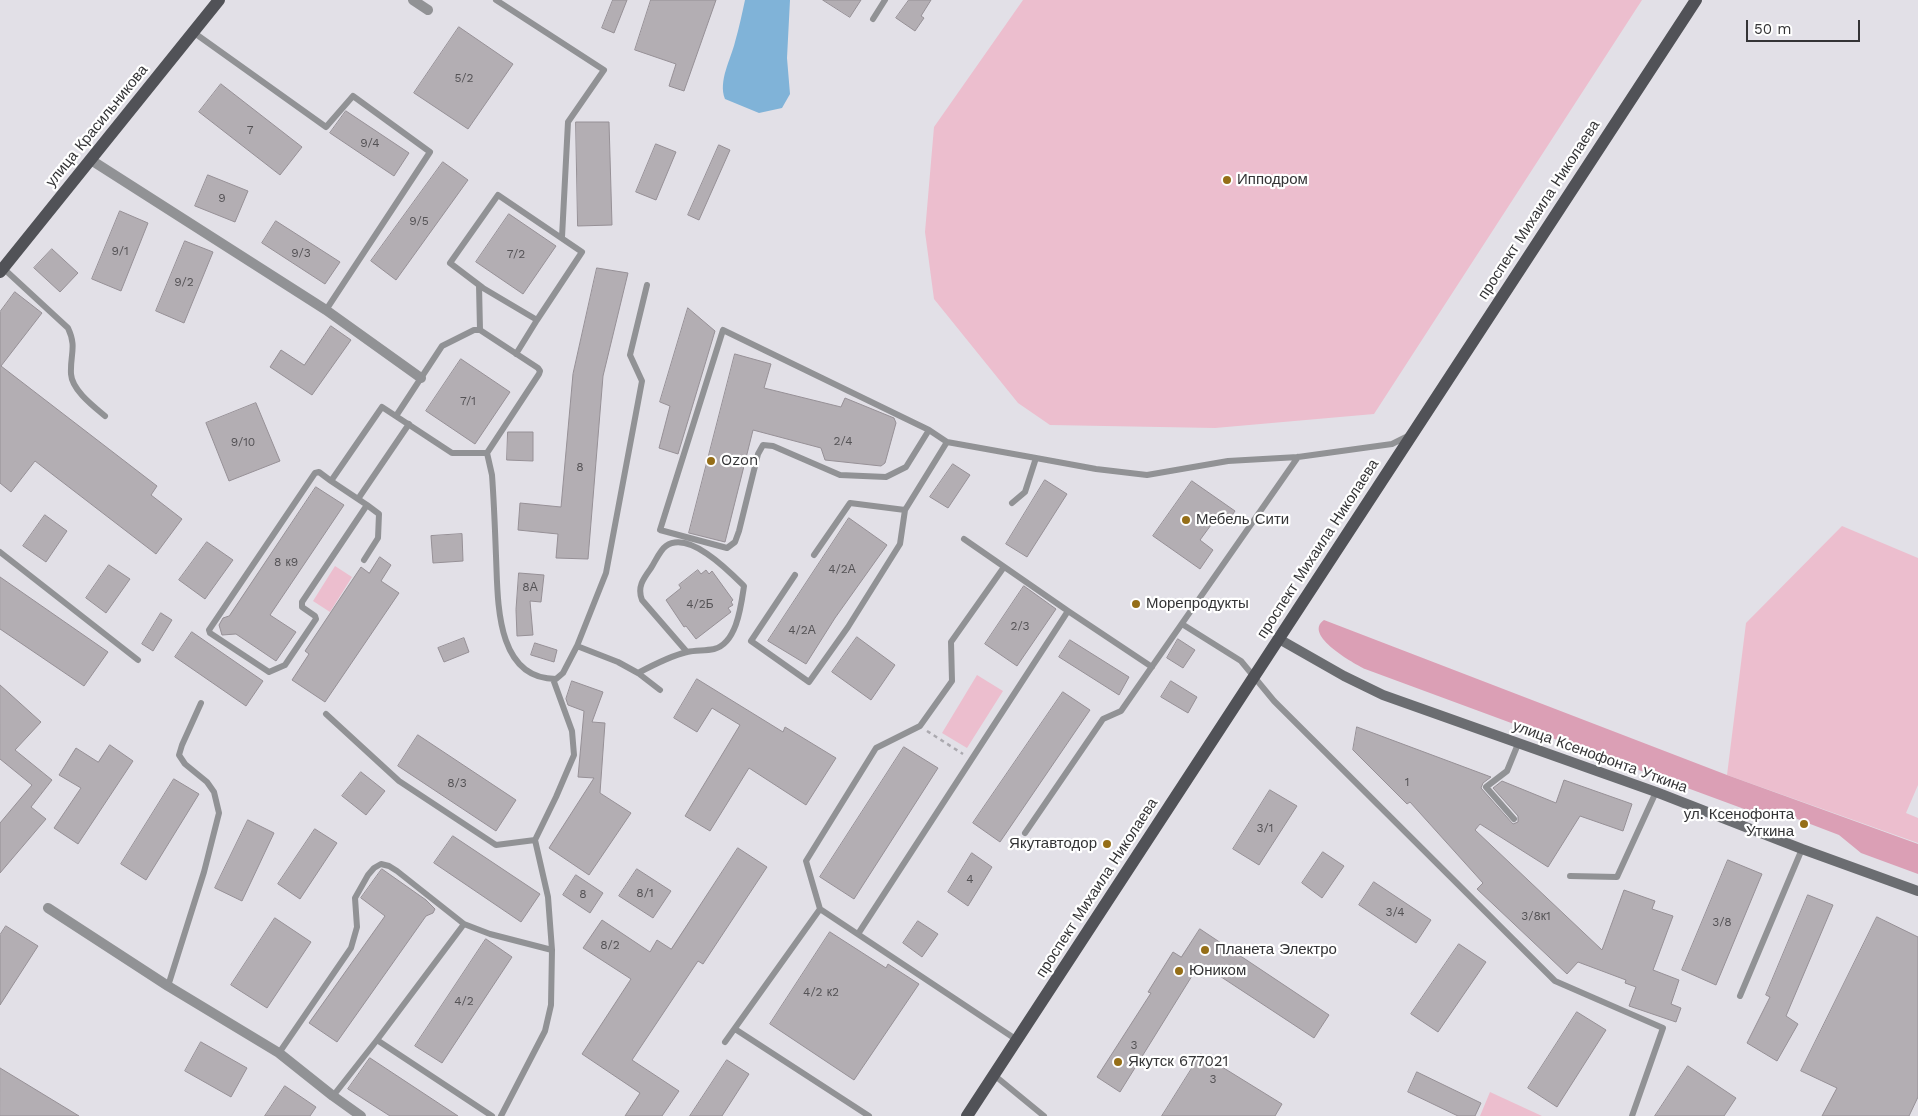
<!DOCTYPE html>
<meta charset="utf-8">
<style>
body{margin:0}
#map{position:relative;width:1918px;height:1116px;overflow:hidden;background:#e2e0e7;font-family:"Work Sans",sans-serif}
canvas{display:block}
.scale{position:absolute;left:1746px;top:20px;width:114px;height:22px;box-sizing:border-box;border:2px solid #343436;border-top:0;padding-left:6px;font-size:15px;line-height:18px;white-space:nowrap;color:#343436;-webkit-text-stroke:4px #fff;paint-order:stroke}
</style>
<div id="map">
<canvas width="1918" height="1116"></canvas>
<div class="scale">50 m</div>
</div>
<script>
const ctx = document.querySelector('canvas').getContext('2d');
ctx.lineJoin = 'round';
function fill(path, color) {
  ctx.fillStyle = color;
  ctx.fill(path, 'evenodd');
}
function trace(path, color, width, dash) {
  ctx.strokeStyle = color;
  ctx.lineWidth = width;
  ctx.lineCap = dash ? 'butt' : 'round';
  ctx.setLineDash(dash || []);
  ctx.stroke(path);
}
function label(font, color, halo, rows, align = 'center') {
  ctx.font = font + ' "Work Sans",sans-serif';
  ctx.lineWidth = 4.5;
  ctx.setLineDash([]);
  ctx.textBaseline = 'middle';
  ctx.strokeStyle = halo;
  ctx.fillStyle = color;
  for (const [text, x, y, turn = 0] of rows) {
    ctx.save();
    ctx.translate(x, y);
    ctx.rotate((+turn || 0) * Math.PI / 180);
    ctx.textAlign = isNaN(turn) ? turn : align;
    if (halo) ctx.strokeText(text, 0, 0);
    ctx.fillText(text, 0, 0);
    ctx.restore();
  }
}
const green = new Path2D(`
 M1023 0H1642L1374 414 1215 428 1050 425 1018 403 934 299 925 232 934 127Z
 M1842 526 1918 558V785L1906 813 1918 818V843L1727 775 1746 623Z
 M335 566 352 577 330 612 313 601Z
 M977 675 1003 691 967 748 942 733Z
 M1490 1092 1542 1116H1480Z`);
const forest = new Path2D(`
 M1324 620 1727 775 1918 844V874L1861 853 1839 835 1792 817 1755 813 1365 669C1355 664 1302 635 1324 620Z`);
const water = new Path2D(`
 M745 0H790L787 58 790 94 782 108 759 113 725 99C718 81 731 59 735 42 739 28 742 14 745 0Z`);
const building = new Path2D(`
 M613 0H627L614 33 602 28Z
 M651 0H716L684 91 669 86 676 64 635 50Z
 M823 0H861L850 17Z
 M909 0H931L921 16 924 18 915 31 896 18Z
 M459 27 513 64 468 129 414 93Z
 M221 84 302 147 280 175 199 112Z
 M346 111 409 153 394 176 330 133Z
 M576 122H609L612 225 578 226Z
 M656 144 676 152 656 200 636 192Z
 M719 145 730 150 699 220 688 215Z
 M443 162 468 180 396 280 371 261Z
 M208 175 248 191 235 222 195 206Z
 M120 211 148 223 121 291 92 279Z
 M509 214 556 246 523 294 476 262Z
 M276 221 340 262 325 284 262 243Z
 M185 241 213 252 184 323 156 311Z
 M52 249 78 273 60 292 34 268Z
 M597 268 628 273 603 376 588 559 556 558 558 534 518 530 520 503 561 507 573 374Z
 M15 292 42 313 1 366 157 486 151 495 182 519 156 554 35 461 11 492 0 483V312Z
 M688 308 715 331 678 454 659 448 670 406 660 402Z
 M331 326 351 340 312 395 270 367 281 350 304 365Z
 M735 354 771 364 764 388 841 407 845 398 894 418 896 423 885 463 881 466 825 460 821 448 753 430 725 542 689 533Z
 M461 359 510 392 475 444 426 411Z
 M256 403 280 461 229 481 206 423Z
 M508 432H533V461L507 460Z
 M953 464 970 475 948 508 930 497Z
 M1045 480 1067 494 1027 557 1006 544Z
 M1192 481 1235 511 1228 521 1219 514 1200 540 1213 550 1200 569 1153 536Z
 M316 487 344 505 270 615 296 632 276 661 236 634 222 635 219 625 223 618 229 616Z
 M45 515 67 531 46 562 23 546Z
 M849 518 887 545 835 618 806 664 768 641Z
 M462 534 463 561 433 563 431 536Z
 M207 542 233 560 205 599 179 580Z
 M380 557 391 565 381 581 399 593 325 702 292 680 309 654 305 651 361 567 369 573Z
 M109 565 130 579 106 613 86 598Z
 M698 570 701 574 706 570 709 574 712 571 733 600 731 602 733 605 728 608 731 612 696 639 686 626 684 627 666 600 681 588 679 585Z
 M519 573 544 575 541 602 530 601 533 635 517 636 516 610Z
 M0 577 108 652 84 686 0 629Z
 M1024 586 1056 609 1017 666 985 644Z
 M161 613 172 620 153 651 142 644Z
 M192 632 263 681 246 706 175 657Z
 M857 637 895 665 871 700 832 672Z
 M464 638 469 652 444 662 438 648Z
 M1178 639 1195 650 1183 668 1167 658Z
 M1070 640 1129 677 1119 695 1059 657Z
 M535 643 557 650 554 662 531 655Z
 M697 679 783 732 785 727 836 758 806 805 749 768 710 831 685 816 740 725 712 708 697 732 674 718Z
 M572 681 603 692 592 722 605 723 600 793 631 813 589 875 549 848 594 778 578 777 584 711 568 705 566 699Z
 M1171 681 1197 697 1188 713 1161 697Z
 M0 685 41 722 15 750 52 780 31 807 46 819 0 873V823L32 785 0 759Z
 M1063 692 1090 710 1000 842 973 823Z
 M1357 727 1491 777 1483 783 1481 788 1513 824 1518 822V816L1493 788 1502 781 1556 803 1564 780 1632 804 1623 831 1580 816 1548 867 1480 824 1475 830 1602 950 1624 890 1655 901 1652 909 1673 916 1653 970 1679 980 1671 1004 1681 1008 1676 1022 1629 1006 1636 987 1625 983 1626 980 1578 962 1567 974 1477 889 1483 883 1410 802 1407 804 1353 750Z
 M418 735 516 800 496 831 398 766Z
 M110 745 133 761 78 844 54 828 81 788 59 775 76 748 98 762Z
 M904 747 938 768 854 899 820 877Z
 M361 772 385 791 366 815 342 796Z
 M174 779 199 794 146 880 121 864Z
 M1270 790 1297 806 1259 865 1233 849Z
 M248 820 274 833 242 901 215 888Z
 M315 829 337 843 300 899 278 884Z
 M453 836 540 894 521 922 434 863Z
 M738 848 767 867 703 964 698 961 632 1060 679 1091 662 1116H625L640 1093 582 1054 631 979 583 948 602 920 650 952 657 940 671 949Z
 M1323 852 1344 866 1322 898 1302 883Z
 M972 853 992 867 968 906 948 892Z
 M1728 860 1762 874 1716 985 1682 970Z
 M382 869 426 900 435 909 433 913 426 916 337 1042 309 1023 385 916 361 898Z
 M637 869 671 891 653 918 619 896Z
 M576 875 603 893 590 913 563 895Z
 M1374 882 1431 920 1416 943 1359 905Z
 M1808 895 1833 905 1786 1016 1798 1024 1777 1061 1747 1043 1770 997 1766 995Z
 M1877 917 1918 937V1097L1909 1116H1822L1837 1088 1801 1071Z
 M275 918 311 942 267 1008 231 985Z
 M918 921 938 934 922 957 903 943Z
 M6 926 38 946 0 1005V935Z
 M1200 929 1329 1015 1314 1038 1200 963 1120 1092 1097 1077 1151 993 1148 992 1173 952 1181 957Z
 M830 932 886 968 888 964 919 984 854 1080 770 1024Z
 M486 939 512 957 442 1063 415 1046Z
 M1459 944 1486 962 1438 1032 1411 1014Z
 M1577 1012 1606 1030 1557 1107 1528 1088Z
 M201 1042 247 1068 231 1097 185 1071Z
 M1201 1054 1282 1104 1275 1116H1162Z
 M370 1058 458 1116H390L348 1089Z
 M727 1060 749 1074 722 1116H690Z
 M1688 1066 1736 1098 1724 1116H1655Z
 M0 1068 79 1116H0Z
 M1417 1072 1481 1103 1475 1116H1458L1408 1092Z
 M285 1086 316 1107 310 1116H265Z`);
const path = new Path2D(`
 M927 731 963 754`);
const lane = new Path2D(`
 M496 0 604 70 568 122 562 237
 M873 19 885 0
 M193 32 326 127 353 96 430 152 326 310
 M498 195 582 252 537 320 483 288 450 263Z
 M3 268 68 328C77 347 70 354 71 374 72 390 93 406 105 416
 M479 285 480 330
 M516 354 537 320
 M396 416 442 346 474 330H480L538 368 540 371 539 374 487 453 492 475C494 502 495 529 496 556 498 600 495 679 556 679L563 673 577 646 618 662 638 673 660 690
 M929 430 723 330 660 530 727 548 735 542 739 531 758 454 763 445 773 446 840 475 886 477 906 467 929 430 947 442
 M331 481 319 472 315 473 209 630 210 633 269 672 285 665 316 619 315 616 302 607V602L367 505 358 499 409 424
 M358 499 331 481 382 407 452 453H487
 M1012 503 1025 492 1036 458 1096 469 1147 475 1228 461 1298 457 1392 444 1408 436
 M0 552 138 660
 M814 555 850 503 905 510
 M364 560 378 538 379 514 367 505
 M1004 567 951 642 952 681 920 726 876 748 806 861 820 909 1017 1040
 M795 575 751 641 809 682 848 627 900 544 905 510 947 442 1036 458
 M1068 611 1152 667
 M1182 624 1241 661 1274 701 1555 981 1663 1028 1632 1116
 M577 646 606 573 642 381 630 355 647 285
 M638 673C653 665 670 656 687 652 696 650 705 651 714 649 737 643 741 606 744 586 729 571 689 530 666 546 660 550 655 562 651 568 643 579 637 587 642 600L687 652
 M326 714 399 781 496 845 535 840
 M1514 819 1486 787 1507 771 1518 744
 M1025 833 1103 719 1121 711 1298 457
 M1570 876 1617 877 1656 792
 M858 934 1068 611 964 539
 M168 986 204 872 219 813 214 792 207 782 185 764 179 755 182 745 201 703
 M1740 996 1802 849
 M735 1029 869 1116
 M377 1040 492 1116
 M725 1042 820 909
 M279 1053 351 948 357 927 355 898 368 875 374 868 381 864 389 866 397 871 464 924 490 934 552 950
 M994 1075 1044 1116
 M333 1096 377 1040 464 924
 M501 1116 545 1031 551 1005 552 950 548 897 535 840 556 797 574 755 572 731 553 679`);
const street = new Path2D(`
 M413 0 428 10
 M91 160 326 310 421 378
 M48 908 168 986 279 1053 333 1096 361 1116`);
const secondary = new Path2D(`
 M1279 639 1344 676 1383 695 1656 792 1802 849 1918 891`);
const primary = new Path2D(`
 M0 272 219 0
 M967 1116 1696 0`);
const markers = [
 [1227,180,5,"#956e17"],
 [711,461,5,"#956e17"],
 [1186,520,5,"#956e17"],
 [1136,604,5,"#956e17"],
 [1804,824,5,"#956e17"],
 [1107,844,5,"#956e17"],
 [1205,950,5,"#956e17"],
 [1179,971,5,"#956e17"],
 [1118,1062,5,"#956e17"]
];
const numberNames = [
 ["5/2",464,78],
 ["7",250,130],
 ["9/4",370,143],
 ["9",222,198],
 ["9/5",419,221],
 ["9/1",120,251],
 ["9/3",301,253],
 ["7/2",516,254],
 ["9/2",184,282],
 ["7/1",468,401],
 ["2/4",843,441],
 ["9/10",243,442],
 ["8",580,467],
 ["8 к9",286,562],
 ["4/2А",842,569],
 ["8А",530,587],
 ["4/2Б",700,604],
 ["2/3",1020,626],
 ["4/2А",802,630],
 ["1",1407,782],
 ["8/3",457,783],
 ["3/1",1265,828],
 ["4",970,879],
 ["8/1",645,893],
 ["8",583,894],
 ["3/4",1395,912],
 ["3/8к1",1536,916],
 ["3/8",1722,922],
 ["8/2",610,945],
 ["4/2 к2",821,992],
 ["4/2",464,1001],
 ["3",1134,1045],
 ["3",1213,1079]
];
const streetNames = [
 ["улица Красильникова",97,126,-51],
 ["проспект Михаила Николаева",1539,210,-57],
 ["проспект Михаила Николаева",1318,549,-57],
 ["улица Ксенофонта Уткина",1600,757,20],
 ["проспект Михаила Николаева",1097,888,-57]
];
const poiNames = [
 ["Ипподром",1237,180],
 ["Ozon",721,461],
 ["Мебель Сити",1196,520],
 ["Морепродукты",1146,604],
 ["ул. Ксенофонта",1794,815,"right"],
 ["Уткина",1794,832,"right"],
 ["Якутавтодор",1097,844,"right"],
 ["Планета Электро",1215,950],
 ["Юником",1189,971],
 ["Якутск 677021",1128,1062]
];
fill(green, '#ecbece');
fill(forest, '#db9fb5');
fill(water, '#80b3d8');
fill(building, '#b3aeb3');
trace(building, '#969096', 1);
trace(path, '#aba9af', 2.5, [4, 4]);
trace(lane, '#919295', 6);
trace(street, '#919295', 10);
trace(secondary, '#6b6d71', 10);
trace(primary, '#515257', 12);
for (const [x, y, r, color] of markers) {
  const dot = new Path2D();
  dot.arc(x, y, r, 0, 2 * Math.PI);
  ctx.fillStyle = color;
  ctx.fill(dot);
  trace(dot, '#fff', 2);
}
label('12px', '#545255', null, numberNames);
label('15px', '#343436', '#fff', streetNames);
label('15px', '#343436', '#fff', poiNames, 'left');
</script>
